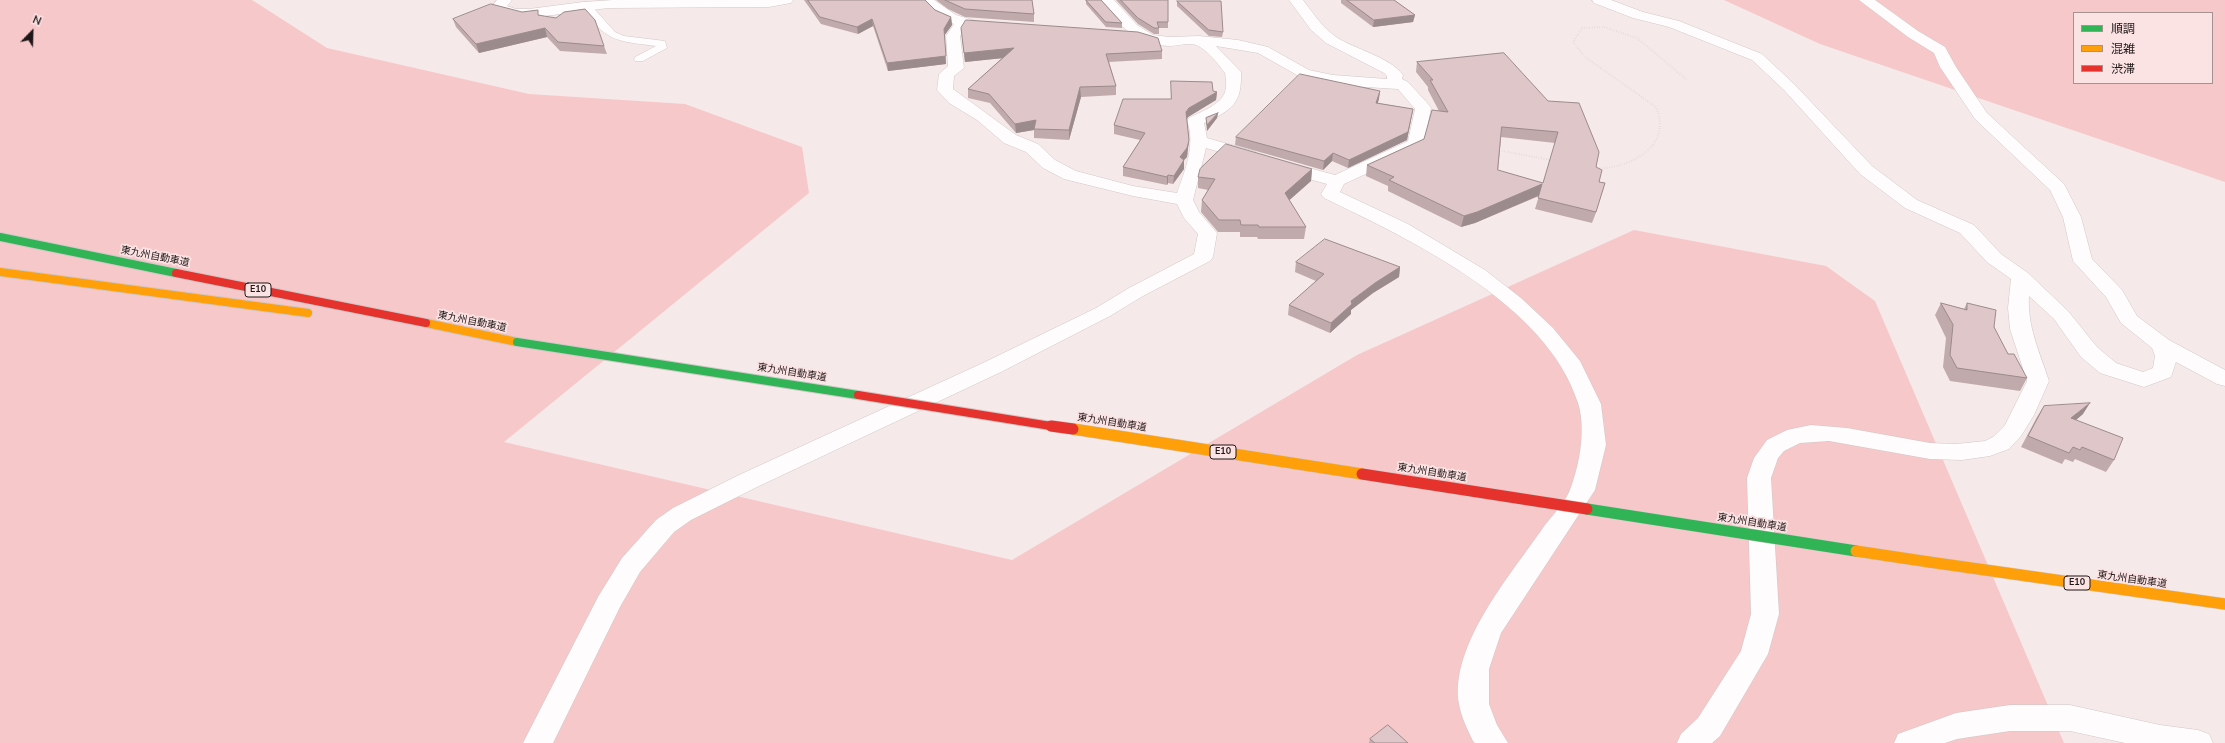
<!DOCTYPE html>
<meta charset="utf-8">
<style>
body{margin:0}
#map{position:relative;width:2225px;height:743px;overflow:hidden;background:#f6e9e9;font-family:"Nunito Sans","Noto Sans JP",sans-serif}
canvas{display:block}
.legend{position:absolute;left:2073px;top:12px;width:140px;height:72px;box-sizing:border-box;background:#fce3e3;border:1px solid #a49191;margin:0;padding:5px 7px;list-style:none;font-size:12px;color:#1f1617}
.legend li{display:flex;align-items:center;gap:8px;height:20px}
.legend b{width:20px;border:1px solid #a49191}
.north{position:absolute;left:12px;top:12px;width:40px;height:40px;-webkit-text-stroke:3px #fce3e3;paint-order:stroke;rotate:23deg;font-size:11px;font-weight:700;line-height:16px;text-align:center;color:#1f1617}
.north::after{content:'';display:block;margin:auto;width:14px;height:18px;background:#1f1617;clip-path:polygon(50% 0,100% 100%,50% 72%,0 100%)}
</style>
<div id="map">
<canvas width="2225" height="743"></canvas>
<ul class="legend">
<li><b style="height:5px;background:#30b455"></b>順調</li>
<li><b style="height:5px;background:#ff9f0a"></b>混雑</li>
<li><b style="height:5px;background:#e5322d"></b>渋滞</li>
</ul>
<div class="north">N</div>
</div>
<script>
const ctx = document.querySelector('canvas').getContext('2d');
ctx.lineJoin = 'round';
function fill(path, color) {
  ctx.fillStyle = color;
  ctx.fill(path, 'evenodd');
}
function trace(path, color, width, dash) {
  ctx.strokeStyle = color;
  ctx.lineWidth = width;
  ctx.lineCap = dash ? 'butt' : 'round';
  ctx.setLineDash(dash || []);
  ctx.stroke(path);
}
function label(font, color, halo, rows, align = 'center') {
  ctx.font = font + ' "Nunito Sans","Noto Sans JP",sans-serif';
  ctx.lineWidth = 3.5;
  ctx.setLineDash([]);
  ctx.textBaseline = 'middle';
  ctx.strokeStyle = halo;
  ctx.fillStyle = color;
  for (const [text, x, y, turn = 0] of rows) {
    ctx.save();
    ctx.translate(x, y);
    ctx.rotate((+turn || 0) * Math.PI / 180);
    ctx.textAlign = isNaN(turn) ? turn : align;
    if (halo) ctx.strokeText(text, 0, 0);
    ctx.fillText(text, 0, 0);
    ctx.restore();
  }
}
const green = new Path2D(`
 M0 0H252L327 48 529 94 685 104 802 147 809 193 504 442 1012 560 1357 355 1634 230 1826 266 1875 301 2064 743H0Z
 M1724 0H2225V182L1820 44ZM2074 13H2212V83H2074Z`);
const path = new Path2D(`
 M1497 150 1551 160
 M1597 169C1631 167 1673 147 1656 107L1585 57 1573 42 1582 28 1604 27 1637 38 1686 79`);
const lane = new Path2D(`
 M585 2 589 3 615 32 624 36 665 41 667 48 643 61H635L634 59 635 57 656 46C614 41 606 41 580 5Z`);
const street = new Path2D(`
 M497 0H512L507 6 516 9H529L583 2 613 0H793L791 3 769 7 608 8 529 18 501 14 492 6Z
 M919 0H934L956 15 973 20 975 23 973 26 966 27 960 36 964 68 954 76 953 89 1016 135 1038 144 1055 160 1076 171 1133 186 1177 193C1185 171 1196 144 1187 121L1189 118C1200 112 1221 105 1225 92 1227 86 1226 79 1225 73 1218 64 1208 50 1196 45 1190 42 1176 46 1169 46 1138 45 1116 24 1099 0H1114L1137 25 1153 35 1169 37 1199 36 1238 40 1268 47 1309 70 1333 75 1387 79V76L1384 73 1326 43 1311 30 1289 0H1303C1313 13 1322 27 1336 37 1354 49 1390 57 1403 75L1402 79 1408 82 1429 105 1431 108 1424 144 1422 148 1344 184 1340 192 1408 224 1485 270 1521 298 1553 328 1580 361 1601 404 1606 445 1595 490 1501 633 1489 669V704L1497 725 1508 743H1475L1473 741C1468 730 1461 717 1459 704 1449 645 1513 572 1545 525 1554 514 1567 500 1571 487 1580 463 1586 428 1578 403 1547 304 1411 240 1324 198L1321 194 1327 184 1277 170 1274 166 1277 162 1283 161 1335 175 1408 141 1415 109 1398 89 1333 85 1304 79 1258 53 1216 46 1241 72C1242 104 1232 110 1204 123L1207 138 1256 152 1259 156 1256 160 1250 161 1206 148 1193 200 1199 212 1217 233 1213 257 1210 261 1143 296 1110 316 1001 372 757 487 691 520 674 532 640 572 620 607 553 743H523L598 597 622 558 656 520 673 508 739 475 985 362 1096 308 1129 288 1194 254 1198 234 1184 218 1177 204 1133 196 1064 179 1043 168 1026 152 1004 143 977 120 949 103 937 90 939 74 948 66 946 36 954 24 941 18Z
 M1592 0H1611L1643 12 1679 21 1762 54 1794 84 1872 166 1917 200 1974 225 2001 254 2028 273 2068 311 2097 347 2116 363 2143 372 2153 368 2155 356 2152 348 2121 323 2106 297 2073 261 2063 217 2050 190 1975 119 1940 67 1934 53 1908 37 1859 0H1875L1918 31 1945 47 1956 67 1987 113 2064 184 2081 217 2092 259 2122 290 2137 316 2169 340 2225 370V386L2217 384 2176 362 2171 377 2144 387 2100 373 2081 357 2054 319 2029 296C2027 326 2040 353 2049 381L2034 415 2021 436 2009 449 1990 456 1962 460 1930 459 1829 441 1800 443 1784 451 1778 458 1771 478 1779 614 1768 654 1720 736 1712 743H1677L1681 734 1698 718 1741 651 1751 614 1747 478 1754 458 1767 440 1787 430 1811 425 1847 428 1930 443 1956 444 1985 441 1993 437 2005 425 2027 381 2010 329 2008 308 2011 279 1987 262 1960 233 1905 208 1860 174 1784 90 1752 60 1669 27 1633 18 1594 3Z
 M2010 705H2070L2160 725 2198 730 2209 734 2213 743H2125L2070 731H2010L1957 739 1945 743H1894L1898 734 1956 713Z`);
const fast = new Path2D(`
 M0 237 176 273`);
const slowFar1 = new Path2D(`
 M0 272 308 313
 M426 323 517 342`);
const slow = new Path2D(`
 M1929 562 2225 604`);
const jam = new Path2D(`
 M176 273 426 323`);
const fastBridgeFar1 = new Path2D(`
 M517 342 858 395`);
const fastBridge = new Path2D(`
 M1587 509 1856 551`);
const slowBridge = new Path2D(`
 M1073 429 1362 474
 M1856 551 1929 562`);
const jamBridgeFar1 = new Path2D(`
 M858 395 1057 427`);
const jamBridge = new Path2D(`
 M1051 426 1073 429
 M1362 474 1587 509`);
const wall = new Path2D(`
 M804 0H925L935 10 951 17 952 25 944 36 946 64 888 71 873 26 858 34 821 24Z
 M936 0H1032L1034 14V22L965 17 948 9Z
 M1086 0H1101L1122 23V28L1106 27 1086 4Z
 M1116 0H1168V28H1159V34H1154L1138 24Z
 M1341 0H1394L1415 15 1413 22 1373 27 1341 3Z
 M1177 1 1223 32 1222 37 1209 36 1177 6Z
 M522 12 540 15 604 46 607 54 560 51 547 37 479 53 456 27 453 19Z
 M961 28 1162 51V59L1109 62 1116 86V95L1081 97 1069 140 1034 138V130L1016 133 990 103 968 98V89L1002 58 965 62Z
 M1504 53 1596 167 1599 182 1605 183 1592 223 1535 209 1539 196 1475 223 1461 227 1388 191V186L1366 176 1367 165 1424 139 1439 111 1428 90V87L1416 72 1417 62ZM1501 137 1555 143 1543 183 1498 170Z
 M1171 81 1217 92 1216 100 1188 117 1187 119 1189 140 1188 148 1187 157 1184 160V169L1173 184 1168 183 1167 185 1123 176V167L1140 140 1114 134V125L1171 99Z
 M1380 91 1378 103 1413 109 1407 140 1348 168 1332 161 1323 170 1235 145 1236 137Z
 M1218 113 1217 118 1207 131 1206 124V118Z
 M1312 169 1311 181 1289 200 1306 227 1304 239H1258L1257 237H1240V232H1218L1201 212 1202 200 1208 190 1198 188V177Z
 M1296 262 1400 267 1399 277 1373 293 1351 310V314L1330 333 1288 315 1289 305 1316 281 1295 272Z
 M1941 303 1964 309 1967 303 1994 327 2008 354 2027 378 2020 391 1950 381 1943 367 1946 338 1935 315Z
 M2044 406 2083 414 2076 420 2114 460 2106 472 2075 459 2073 462 2065 459 2062 464 2021 447 2037 417Z
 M1370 739 1408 743H1369Z`);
const shadedWall = new Path2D(`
 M1415 15 1413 22 1373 27 1374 20Z
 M951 17 952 25 944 36 946 64 888 71 887 63Z
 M872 19 873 26 858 34 857 27Z
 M545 28 547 37 479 53 476 44Z
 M1014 48V57L965 62 964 53Z
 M1080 87 1081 97 1069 140V130Z
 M1380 91 1379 99 1375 111 1376 103Z
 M1217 92 1216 100 1188 117 1186 120V112L1189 108Z
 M1413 109 1407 140 1348 168 1349 160Z
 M1218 113 1217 118 1207 131V125Z
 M1036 120 1034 130 1016 133 1015 124Z
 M1189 140 1188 148 1187 157 1184 160V169L1173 184 1174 176 1180 157Z
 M1333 153 1332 161 1323 170 1324 161Z
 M1312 169 1311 181 1284 205 1285 193Z
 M1168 175V183L1167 185V177Z
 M1605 183 1601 194 1592 223 1596 212Z
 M1542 184 1540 195 1475 223 1461 227 1464 216Z
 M1400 267 1399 277 1373 293 1351 310V314L1330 333 1331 323 1351 301 1375 283Z
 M2090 403 2083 414 2064 430 2071 418Z`);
const building = new Path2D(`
 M808 0H925L935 10 951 17 944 29 946 56 887 63 872 19 857 27 820 17Z
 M945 0H1032L1034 14 965 9 947 1Z
 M1086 0H1101L1122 23 1106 22Z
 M1121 0H1168V22H1157L1159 28H1154L1138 18Z
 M1347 0H1394L1415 15 1374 20Z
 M1177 1H1221L1223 32 1209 30Z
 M491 4 522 12 538 10V15L556 18 564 12 585 9 595 20 604 46 558 42 545 28 476 44 453 19Z
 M966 20 1138 32 1158 38 1162 51 1106 54 1116 86 1080 87 1069 130 1034 129 1036 120 1015 124 989 94 968 89 1014 48 964 53 961 28Z
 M1504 53 1548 101 1579 103 1599 152 1596 167 1602 170 1599 182 1605 183 1596 212 1538 198 1542 184 1477 212 1464 216 1389 180 1394 177 1367 165 1424 139 1432 110 1448 112 1430 80H1433L1417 62ZM1502 127 1558 132 1543 183 1498 170Z
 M1300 74 1380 91 1376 103 1413 109 1408 132 1349 160 1333 153 1324 161 1236 137Z
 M1171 81 1212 82 1213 91 1217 92 1189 108 1186 112 1189 140 1187 148 1180 157 1184 160 1174 176 1168 175 1167 177 1123 167 1145 133 1114 125 1123 99H1171Z
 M1218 113 1207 125 1206 118Z
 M1226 144 1312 169 1285 193 1306 227H1259L1258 225H1241L1240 220H1219L1202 200 1215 179 1198 177 1200 169Z
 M1325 239 1400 267 1375 283 1351 301 1352 304 1331 323 1289 305 1324 274 1296 262Z
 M1941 303 1967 310V303L1996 310 1994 327 2008 354H2014L2027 378 1957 368 1950 355 1953 325Z
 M2090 403 2071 418 2123 438 2114 460 2082 447 2080 450 2073 447 2069 453 2028 436 2044 406Z
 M1388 725 1408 743H1375L1370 739Z`);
const shields = [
 [258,290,26],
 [1223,452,26],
 [2077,583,26]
];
const shieldNames = [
 ["E10",258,290],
 ["E10",1223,452],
 ["E10",2077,583]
];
const streetNames = [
 ["東九州自動車道",155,257,11],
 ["東九州自動車道",472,322,11],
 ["東九州自動車道",792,373,9],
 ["東九州自動車道",1112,423,9],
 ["東九州自動車道",1432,473,9],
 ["東九州自動車道",1752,523,9],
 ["東九州自動車道",2132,580,8]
];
fill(green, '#f6c8ca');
trace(lane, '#d1c7c7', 1);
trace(street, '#d1c7c7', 1);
trace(fast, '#d1c7c7', 10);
trace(slowFar1, '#d1c7c7', 10);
trace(slow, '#d1c7c7', 12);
trace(jam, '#d1c7c7', 10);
trace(path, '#d7d4d4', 2, [0.5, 2]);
fill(lane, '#fefcfc');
fill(street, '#fefcfc');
trace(fast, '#30b455', 8);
trace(slowFar1, '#ff9f0a', 8);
trace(slow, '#ff9f0a', 11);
trace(jam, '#e5322d', 8);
trace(fastBridgeFar1, '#d1c7c7', 10, []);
trace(fastBridge, '#d1c7c7', 12, []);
trace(slowBridge, '#d1c7c7', 12, []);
trace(jamBridgeFar1, '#d1c7c7', 10, []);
trace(jamBridge, '#d1c7c7', 12, []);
trace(fastBridgeFar1, '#30b455', 8);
trace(fastBridge, '#30b455', 11);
trace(slowBridge, '#ff9f0a', 11);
trace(jamBridgeFar1, '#e5322d', 8);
trace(jamBridge, '#e5322d', 11);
fill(wall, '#c0aaac');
fill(shadedWall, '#9c8b8c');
fill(building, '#dfc6c8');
trace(building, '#9c8b8c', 1);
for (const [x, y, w] of shields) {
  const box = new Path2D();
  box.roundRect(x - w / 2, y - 7, w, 14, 3);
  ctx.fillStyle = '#fce3e3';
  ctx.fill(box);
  trace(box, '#1f1617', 1);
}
label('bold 9px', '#1f1617', null, shieldNames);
label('10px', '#1f1617', '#fce3e3', streetNames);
</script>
